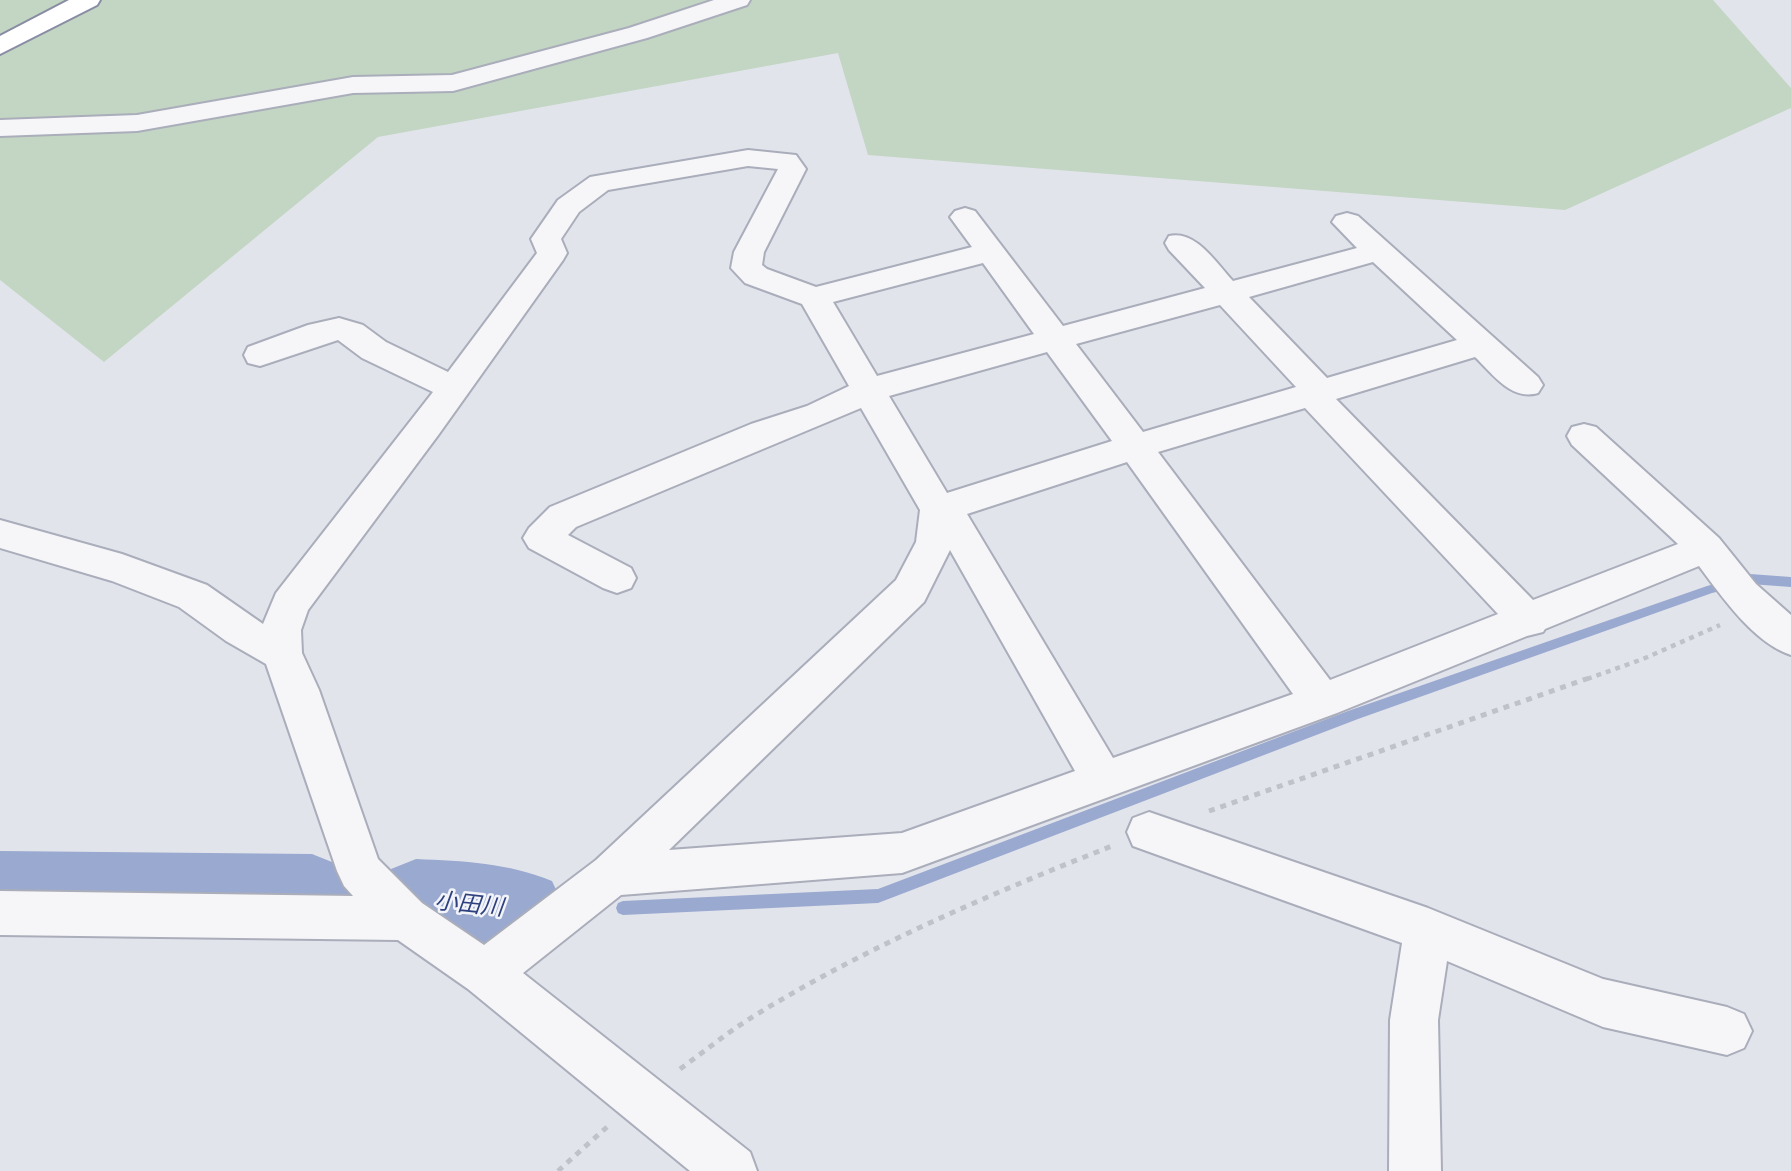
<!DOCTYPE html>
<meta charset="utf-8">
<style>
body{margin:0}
canvas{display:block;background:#e2e4ec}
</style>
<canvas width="1791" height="1171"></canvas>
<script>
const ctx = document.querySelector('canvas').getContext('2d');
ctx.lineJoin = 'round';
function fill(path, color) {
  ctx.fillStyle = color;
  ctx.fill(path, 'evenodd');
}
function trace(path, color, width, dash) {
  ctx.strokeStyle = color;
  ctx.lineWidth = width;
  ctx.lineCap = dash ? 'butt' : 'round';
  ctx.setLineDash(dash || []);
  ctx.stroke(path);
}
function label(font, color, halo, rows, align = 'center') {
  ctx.font = font + ' Commissioner,"Noto Sans JP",sans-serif';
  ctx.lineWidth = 5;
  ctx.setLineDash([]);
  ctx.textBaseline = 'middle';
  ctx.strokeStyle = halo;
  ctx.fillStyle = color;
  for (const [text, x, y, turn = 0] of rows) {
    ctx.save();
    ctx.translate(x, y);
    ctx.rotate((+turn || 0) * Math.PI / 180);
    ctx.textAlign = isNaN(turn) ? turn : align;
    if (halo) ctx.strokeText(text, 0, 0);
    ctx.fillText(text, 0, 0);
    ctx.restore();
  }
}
const green = new Path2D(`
 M0 0H1713L1791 88V108L1565 210 868 155 838 53 378 137 104 362 0 280Z`);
const stream = new Path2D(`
 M1750 574 1791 577V587L1750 584 1712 593 1358 719 878 903 623 915 618 913 616 908 618 903 623 901 878 889 1348 711 1707 586Z`);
const river = new Path2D(`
 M0 851 312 854 342 866 355 894 342 922 312 934 0 931Z
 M416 859C464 861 508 863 552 881L565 909 552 937 522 949 470 941 416 939 386 927 373 899 386 871Z`);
const pathFar1 = new Path2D(`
 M1587 679 1643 659 1720 625`);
const path = new Path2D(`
 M1209 811 1592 677
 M680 1069C705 1051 728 1032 754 1016 866 947 990 894 1112 846
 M558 1171 607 1127`);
const street = new Path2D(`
 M714 0H750L747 5 647 38 453 91 353 93 137 131 0 136V120L137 115 353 77 452 75 629 28Z
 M748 150 796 155 806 169 764 252 762 265 767 269 816 287 972 247 950 217 955 211 965 208 975 211 1063 326 1205 288 1169 250 1165 243 1169 236C1196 230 1216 263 1233 281L1357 248 1332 222 1336 216 1347 213 1358 216 1538 377 1543 385 1538 393C1511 401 1493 374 1475 357L1336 399 1533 600 1678 544 1572 445 1567 436 1572 427 1584 424 1596 427 1719 538 1756 584 1791 615V655C1754 643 1722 597 1699 566L1545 629 1543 632 1527 636 1337 713 902 873 621 895 523 973 750 1152 757 1171H690L468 989 398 940 0 935V891L353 896 344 886 337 871 266 664 226 641 179 607 112 581 0 548V520L122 554 207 585 263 624 276 593 433 392 362 358 338 340 260 366 248 363 244 355 248 347 308 325 339 318 363 325 386 342 448 372 537 253 531 239 558 200 590 177ZM748 166 778 169 734 252 731 268 745 283 802 304 849 386 807 406 751 424 550 507 529 528 523 538 529 548 603 588 617 593 631 588 636 578 631 568 568 535 576 527 861 408 920 510 916 542 896 580 596 860 484 945 422 903 378 859 319 690 302 653 301 630 308 610 439 434 563 260 567 253 561 239 579 212 608 190ZM1373 262 1457 340 1327 378 1249 297ZM983 263 1034 334 877 376 833 302ZM1220 305 1296 387 1143 432 1076 344ZM1047 352 1112 441 947 493 889 396ZM1305 408 1498 614 1330 680 1158 452ZM1127 462 1293 694 1113 758 967 514ZM950 550 1075 771 902 833 669 850 924 602Z
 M1149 812 1428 908 1603 979 1727 1007 1744 1014 1752 1031 1744 1048 1727 1055 1603 1027 1447 961 1438 1020 1441 1171H1389L1390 1020 1402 943 1133 846 1127 832 1133 818Z`);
const highway = new Path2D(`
 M69 0H100L97 5 0 54V36Z`);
const waterNames = [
 ["小田川",469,904,6]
];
fill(green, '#c3d6c3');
fill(stream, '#9aa9cf');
fill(river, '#9aa9cf');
trace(street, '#aaadba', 4);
trace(highway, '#888da4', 4);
trace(pathFar1, '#c0c2ca', 4.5, [5, 5]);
trace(path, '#c0c2ca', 5, [6, 6]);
fill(street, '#f6f6f9');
fill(highway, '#fff');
label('italic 23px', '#2e417e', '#f2f4f9', waterNames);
</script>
